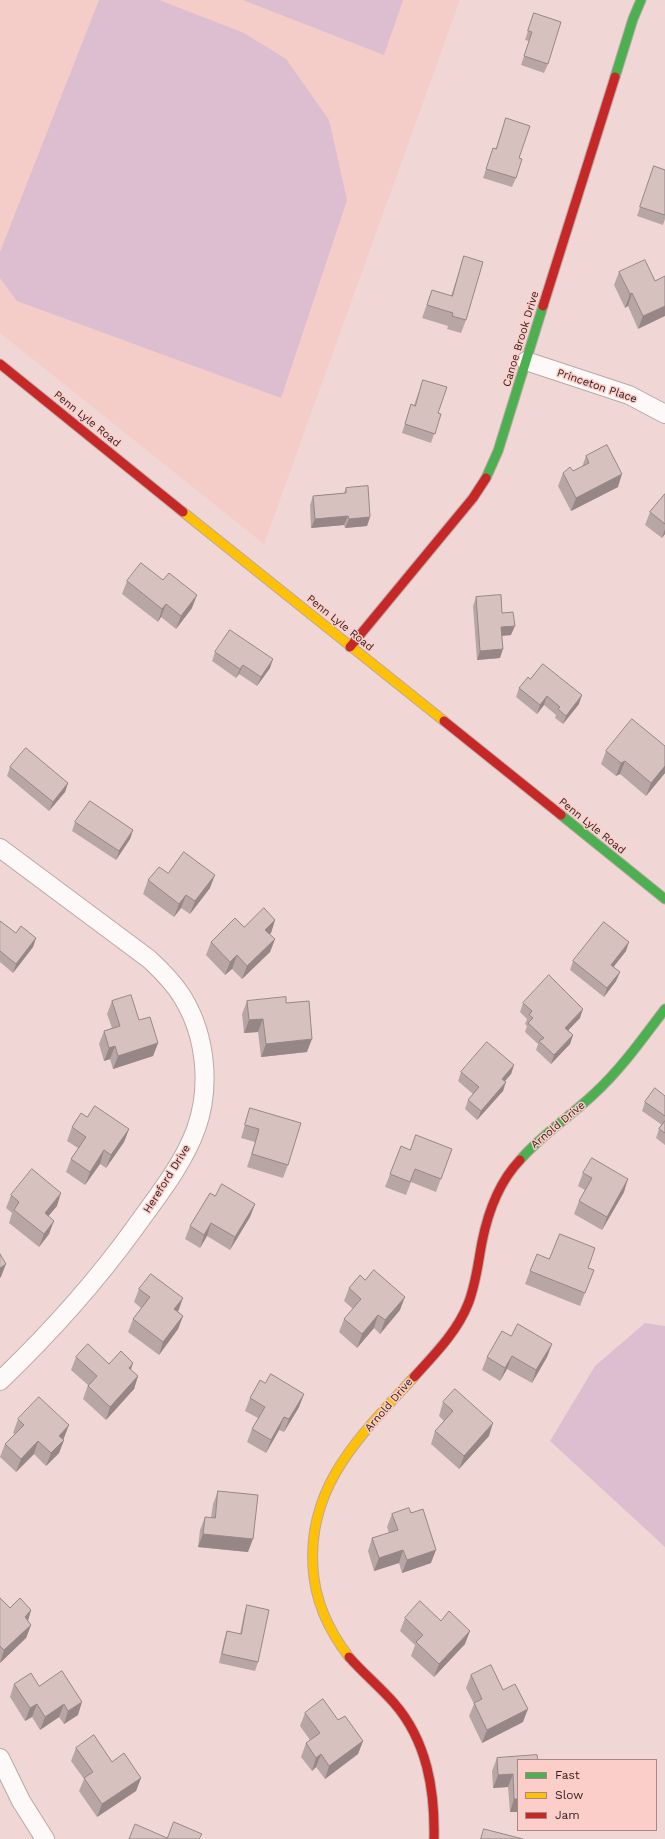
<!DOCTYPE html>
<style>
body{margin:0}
#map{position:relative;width:665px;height:1839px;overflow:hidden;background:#f0d7d5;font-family:"Work Sans",sans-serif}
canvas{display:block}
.legend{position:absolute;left:517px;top:1759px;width:140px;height:72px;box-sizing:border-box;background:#fccec9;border:1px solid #ab8783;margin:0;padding:5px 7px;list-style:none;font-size:12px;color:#321d1b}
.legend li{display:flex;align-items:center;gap:8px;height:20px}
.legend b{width:20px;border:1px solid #ab8783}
</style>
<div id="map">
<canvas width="665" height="1839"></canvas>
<ul class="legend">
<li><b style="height:5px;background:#4caf50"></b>Fast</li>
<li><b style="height:5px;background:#ffc107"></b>Slow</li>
<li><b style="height:5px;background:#c62828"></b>Jam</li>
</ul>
</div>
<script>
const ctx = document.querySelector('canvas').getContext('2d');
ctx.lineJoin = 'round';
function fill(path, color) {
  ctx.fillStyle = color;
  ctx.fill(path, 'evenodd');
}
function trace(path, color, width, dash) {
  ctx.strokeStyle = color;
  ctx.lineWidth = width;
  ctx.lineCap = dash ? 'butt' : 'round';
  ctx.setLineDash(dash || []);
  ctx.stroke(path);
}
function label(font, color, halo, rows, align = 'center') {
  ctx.font = font + ' "Work Sans",sans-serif';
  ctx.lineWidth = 3;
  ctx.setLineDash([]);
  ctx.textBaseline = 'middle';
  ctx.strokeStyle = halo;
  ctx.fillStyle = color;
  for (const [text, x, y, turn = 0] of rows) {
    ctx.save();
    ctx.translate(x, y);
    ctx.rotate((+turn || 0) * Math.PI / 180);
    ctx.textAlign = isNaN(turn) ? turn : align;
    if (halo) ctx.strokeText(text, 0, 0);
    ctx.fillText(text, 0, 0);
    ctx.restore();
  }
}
const built = new Path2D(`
 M0 0H460L264 544 0 333Z`);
const green = new Path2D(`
 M99 0H159L244 33 286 59 329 120 347 200 281 398 17 301 0 278V252Z
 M243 0H403L384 55Z
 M645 1323 665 1326V1547L550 1441 595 1366Z`);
const street = new Path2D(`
 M526 361 629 395 665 414
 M0 848 149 959C162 971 174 983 183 998 206 1036 211 1087 196 1129 183 1165 156 1198 134 1229 94 1284 49 1334 0 1381
 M0 1758 21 1801 45 1839`);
const fast = new Path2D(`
 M615 77 633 19 641 0
 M486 478 498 451 543 306
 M561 815 665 899
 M520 1160C542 1134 571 1116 595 1093 622 1068 643 1038 665 1009`);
const slow = new Path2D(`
 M183 512 444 721
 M349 1657C329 1631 315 1601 313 1568 307 1485 362 1434 414 1377`);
const jam = new Path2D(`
 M543 306 615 77
 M0 364 183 512
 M350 647 473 498 486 478
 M444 721 561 815
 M414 1377C434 1355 457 1332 468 1304 476 1284 478 1263 482 1242 488 1212 499 1182 520 1160
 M349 1657C363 1673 380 1687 394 1703 427 1741 435 1790 434 1839`);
const wall = new Path2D(`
 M534 13 548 64 544 73 521 65 529 41 525 40Z
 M506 118 519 158 516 178 512 187 483 178 493 148H496Z
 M654 166 665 170V219L663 225 637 216Z
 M464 256 466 320 461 333 447 329 448 326 422 318 432 290 451 296Z
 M619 272 655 281 665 276 638 329 628 306 625 308 614 285Z
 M423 380 438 413 441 414 431 443 402 433 411 404 414 405Z
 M586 456 618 487 571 511 558 486 563 473 573 471 582 467Z
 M346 488 370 517 367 526 345 528 344 525 311 528 310 505 313 496 344 493Z
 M665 494V534L662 538 645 525 650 512Z
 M163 580 192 608 176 629 161 617 158 622 122 594 127 581Z
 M476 597 502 613 511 635 502 636 500 658 477 660 473 606Z
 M215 652 270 668 257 686 239 674 236 678 212 661Z
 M530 679 579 704 563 724 555 718 556 715 544 705 537 714 516 697 519 688Z
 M665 746V773L646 796 620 774 616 776 601 764 606 751Z
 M10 767 68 783 65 792 49 811 7 776Z
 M75 822 133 830 130 839 116 860 72 831Z
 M168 873 210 888 190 914 181 908 174 917 143 894 148 880Z
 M275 920 271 933 269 934 275 939 270 952 242 979 232 969 225 975 206 955 211 942 244 927Z
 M0 921 16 933 36 938 33 947 13 973 0 962Z
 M626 951 613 967 620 972 616 981 604 997 570 970 573 961Z
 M112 1001 139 1020 158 1043 153 1056 113 1069 110 1059 104 1061 99 1044 104 1031 112 1028 107 1014Z
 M247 1001 286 1003 307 1052 261 1057 258 1032 244 1033 242 1014Z
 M523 1003 580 1018 568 1030 573 1035 570 1044 551 1064 536 1050 538 1044 525 1032 527 1026 525 1024 527 1019 520 1012Z
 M514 1065 511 1074 505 1081 503 1091 477 1120 465 1109 468 1100 473 1094 458 1081 461 1072Z
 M665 1096V1145L656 1138 659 1129 662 1125 642 1111 645 1102Z
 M250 1108 288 1165 283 1178 247 1167 255 1142 241 1138Z
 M87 1117 129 1129 124 1142 106 1168 100 1164 85 1185 66 1172 71 1159 78 1148 67 1141 72 1127Z
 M401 1146 410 1150 452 1149 436 1192 411 1182 406 1195 385 1187Z
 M583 1173 624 1192 602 1230 574 1214 579 1201 585 1190 578 1186Z
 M11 1195 57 1206 48 1216 49 1234 39 1247 9 1223 12 1213 6 1208Z
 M215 1196 255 1204 250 1217 230 1250 207 1236 200 1248 185 1239 190 1226Z
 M549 1259 588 1268 594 1270 580 1306 525 1284 530 1271Z
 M365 1280 400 1310 380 1334 374 1328 357 1348 339 1332 344 1319 353 1309 344 1301 349 1288Z
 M139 1289 178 1312 183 1316 178 1329 159 1355 128 1332 133 1319 141 1308 134 1302Z
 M552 1344 547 1357 532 1383 507 1369 500 1381 482 1370 487 1357Z
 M76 1357 131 1370 138 1376 134 1389 106 1420 83 1399 88 1385 71 1370Z
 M265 1383 304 1394 299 1407 284 1432 279 1430 266 1453 247 1442 252 1429 258 1418 245 1411 250 1398Z
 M443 1402 489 1436 459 1469 431 1444 435 1431 444 1421 439 1416Z
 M18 1419 64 1438 63 1440H64L59 1453 46 1466 34 1454 16 1472 0 1457 5 1444 15 1434 13 1433Z
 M218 1491 248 1552 198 1547 200 1530 205 1517 211 1518 213 1504Z
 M411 1513 431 1563 402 1573 399 1563 374 1571 368 1551 372 1538 389 1533 387 1527 392 1514Z
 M0 1598 10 1608 31 1610 28 1621 31 1625 26 1638 0 1663Z
 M247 1605 258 1662 255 1671 219 1663 224 1640 227 1631 240 1634 244 1614Z
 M405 1618 441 1621 465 1644 434 1677 411 1656 415 1645 400 1631Z
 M471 1675 523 1722 482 1743 469 1716 474 1704 466 1688Z
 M14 1684 39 1686 78 1715 64 1724 59 1717 40 1730 32 1717 25 1721 10 1697Z
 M305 1713 338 1720 363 1741 358 1754 325 1779 316 1767 312 1771 301 1757 306 1743 310 1740 300 1726Z
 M76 1748 112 1762 141 1778 136 1791 97 1817 79 1791 84 1779 71 1761Z
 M497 1758 518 1760V1812H510L508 1787 493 1788 492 1771Z`);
const shadedWall = new Path2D(`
 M632 293 628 306 625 308 630 294Z
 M665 306V316L638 329 643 316Z
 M622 474 618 487 571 511 576 498Z
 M348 516 344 525 311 528 315 519Z
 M370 517 367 526 345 528 349 519Z
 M665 529V534L662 538Z
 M197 595 192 608 176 629 181 616Z
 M166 604 161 617 158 622 162 609Z
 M515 626 511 635 498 636 501 627Z
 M503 649 500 658 477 660 480 651Z
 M273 659 270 668 257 686 261 677Z
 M243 665 239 674 236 678 240 669Z
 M582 695 579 704 563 724 566 716Z
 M547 696 544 705 537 714 540 705Z
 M625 761 620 774 616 776 621 763Z
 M665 766V773L646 796 651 783Z
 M68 783 65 792 49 811 53 802Z
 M133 830 130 839 116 860 119 851Z
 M215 875 210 888 190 914 195 901Z
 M186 895 181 908 174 917 179 904Z
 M275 920 271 933 260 943 265 930Z
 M36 938 33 947 13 973 16 964Z
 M275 939 270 952 242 979 247 966Z
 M629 942 626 951 608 974 611 965Z
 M237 955 232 969 225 975 230 962Z
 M620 972 616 981 604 997 607 988Z
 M583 1009 580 1018 562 1037 565 1028Z
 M263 1019 258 1032 244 1033 249 1020Z
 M573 1035 570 1044 551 1064 554 1055Z
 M312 1039 307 1052 261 1057 266 1044Z
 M158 1043 153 1056 113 1069 118 1056Z
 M115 1046 110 1059 104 1061 109 1048Z
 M514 1065 511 1074 499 1088 502 1079Z
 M506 1082 503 1091 477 1120 481 1111Z
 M129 1129 124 1142 106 1168 111 1155Z
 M104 1150 100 1164 85 1185 90 1172Z
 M628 1179 624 1192 602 1230 607 1217Z
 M61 1193 57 1206 40 1226 45 1213Z
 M255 1204 250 1217 230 1250 235 1237Z
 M54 1221 49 1234 39 1247 44 1234Z
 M211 1223 207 1236 200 1248 204 1235Z
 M6 1264 1 1277 0 1278V1268Z
 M405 1297 400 1310 380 1334 385 1320Z
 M183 1298 178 1312 174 1309Z
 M378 1315 374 1328 357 1348 362 1334Z
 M183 1316 178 1329 159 1355 163 1342Z
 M552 1344 547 1357 532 1383 536 1370Z
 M512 1356 507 1369 500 1381 505 1368Z
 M133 1363 129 1376V1368Z
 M138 1376 134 1389 106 1420 110 1407Z
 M304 1394 299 1407 284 1432 289 1419Z
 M284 1417 279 1430 266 1453 271 1440Z
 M493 1423 489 1436 459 1469 464 1456Z
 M69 1425 64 1438 54 1449 59 1436Z
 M64 1440 59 1453 46 1466 51 1453Z
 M38 1441 34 1454 16 1472 21 1459Z
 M203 1534 253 1539 248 1552 198 1547Z
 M403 1550 399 1563 374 1571 379 1558Z
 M436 1550 431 1563 402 1573 407 1560Z
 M31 1610 27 1624 25 1617Z
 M31 1625 26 1638 0 1663 4 1650Z
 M470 1631 465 1644 434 1677 439 1664Z
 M82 1702 78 1715 64 1724 68 1711Z
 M37 1704 32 1717 25 1721 30 1708Z
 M64 1704 59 1717 40 1730 45 1717Z
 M528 1709 523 1722 482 1743 487 1730Z
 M363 1741 358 1754 325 1779 329 1766Z
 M321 1754 316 1767 312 1771 316 1758Z
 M513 1774 508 1787 493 1788 498 1775Z
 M141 1778 136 1791 97 1817 102 1804Z
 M514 1799H518V1812H510Z`);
const building = new Path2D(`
 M534 13 561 22 548 64 524 56 532 32 528 31Z
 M506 118 530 126 519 158 522 159 516 178 486 169 493 148 496 149Z
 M654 166 665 170V215L640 207Z
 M464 256 483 262 466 320 452 316 453 313 427 305 432 290 452 296Z
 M645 260 655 281 665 276V306L643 316 632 293 630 294 619 272Z
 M423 380 447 387 438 413 441 414 435 434 405 424 411 404 415 406Z
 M607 445 622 474 576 498 563 473 570 467 573 471 589 463 586 456Z
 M368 486 370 517 349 519 348 516 315 519 313 496 346 493V488Z
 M665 494V524L650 512Z
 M141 563 163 580 169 573 197 595 181 616 166 604 162 609 127 581Z
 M501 595 502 613 513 612 515 626 501 627 503 649 480 651 476 597Z
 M230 630 273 659 261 677 243 665 240 669 215 652Z
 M543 664 582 695 566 716 558 709 560 707 547 696 540 705 519 688 528 677 530 679Z
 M632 719 665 746V766L651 783 625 761 621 763 606 751Z
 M26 748 68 783 53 802 10 767Z
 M90 801 133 830 119 851 75 822Z
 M184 852 215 875 195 901 186 895 179 904 148 880 159 867 168 873Z
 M264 908 275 920 265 930 275 939 247 966 237 955 230 962 211 942 235 918 244 927Z
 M0 921 16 933 21 926 36 938 16 964 0 951Z
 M604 922 629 942 611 965 620 972 607 988 573 961Z
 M549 975 583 1009 565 1028 573 1035 554 1055 539 1041 544 1038 528 1023 533 1018 529 1015 532 1011 523 1003Z
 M131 995 139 1020 150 1017 158 1043 118 1056 115 1046 109 1048 104 1031 120 1026 112 1001Z
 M286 997V1003L309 1001 312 1039 266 1044 263 1019 249 1020 247 1001Z
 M487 1042 514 1065 502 1079 506 1082 481 1111 468 1100 479 1087 461 1072Z
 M655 1088 665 1096V1116L645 1102Z
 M95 1106 129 1129 111 1155 104 1150 90 1172 71 1159 86 1137 72 1127 81 1113 87 1117Z
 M250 1108 301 1123 288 1165 252 1154 259 1129 245 1125Z
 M665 1121V1133L659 1129Z
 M416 1135 452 1149 441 1179 415 1169 410 1182 390 1174 401 1146 410 1150Z
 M592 1158 628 1179 607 1217 579 1201 592 1178 583 1173Z
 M32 1169 61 1193 45 1213 54 1221 44 1234 14 1210 19 1202 11 1195Z
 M222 1184 255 1204 235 1237 211 1223 204 1235 190 1226 210 1193 215 1196Z
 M560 1234 595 1248 588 1268 594 1270 585 1293 530 1271 537 1254 549 1259Z
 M0 1254 6 1264 0 1268Z
 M374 1270 405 1297 385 1320 378 1315 362 1334 344 1319 361 1299 349 1288 360 1275 365 1280Z
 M151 1274 183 1298 174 1309 183 1316 163 1342 133 1319 150 1297 139 1289Z
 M518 1324 552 1344 536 1370 512 1356 505 1368 487 1357 502 1331 511 1336Z
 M88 1344 109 1364 121 1351 133 1363 129 1368 138 1376 110 1407 88 1386 97 1376 76 1357Z
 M271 1374 304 1394 289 1419 284 1417 271 1440 252 1429 265 1407 250 1398 260 1380 265 1383Z
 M455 1389 493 1423 464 1456 435 1431 453 1411 443 1402Z
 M39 1397 69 1425 59 1436 64 1440 51 1453 38 1441 21 1459 5 1444 24 1425 18 1419Z
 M218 1491 258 1495 253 1539 203 1534 205 1517 215 1518Z
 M409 1508 411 1513 423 1509 436 1550 407 1560 403 1550 379 1558 372 1538 398 1530 392 1514Z
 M0 1598 10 1608 20 1598 31 1610 25 1617 31 1625 4 1650 0 1646Z
 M420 1601 441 1621 449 1611 470 1631 439 1664 416 1642 423 1635 405 1618Z
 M247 1605 269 1610 258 1662 222 1654 227 1631 241 1634Z
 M491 1665 503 1690 515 1684 528 1709 487 1730 474 1703 482 1699 471 1675Z
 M62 1671 82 1702 68 1711 64 1704 45 1717 37 1704 30 1708 14 1684 31 1673 39 1686Z
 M323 1699 338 1720 345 1716 363 1741 329 1766 321 1754 316 1758 306 1743 320 1733 305 1713Z
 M94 1735 112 1762 124 1753 141 1778 102 1804 84 1778 93 1772 76 1748Z
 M537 1755 538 1760H518V1799H514L513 1774 498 1775 497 1758Z
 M174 1822 202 1834 199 1839H129L135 1824 167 1838Z
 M484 1829 523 1839H481Z`);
const streetNames = [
 ["Canoe Brook Drive",521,339,-73],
 ["Princeton Place",597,386,19],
 ["Penn Lyle Road",87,419,39],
 ["Penn Lyle Road",340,623,39],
 ["Penn Lyle Road",592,826,39],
 ["Arnold Drive",558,1125,-40],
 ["Hereford Drive",167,1179,-58],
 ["Arnold Drive",389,1405,-49]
];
fill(built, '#f4ccc8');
fill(green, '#dcbed0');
trace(street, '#bba7a5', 20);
trace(fast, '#bba7a5', 11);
trace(slow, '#bba7a5', 11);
trace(jam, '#bba7a5', 11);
trace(street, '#fdf9f9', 18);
trace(fast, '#4caf50', 9);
trace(slow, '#ffc107', 9);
trace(jam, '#c62828', 9);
fill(wall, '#b8a6a4');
fill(shadedWall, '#968786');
fill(building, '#d6c1bf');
trace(building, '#968786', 1);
label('11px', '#321d1b', '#fccec9', streetNames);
</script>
